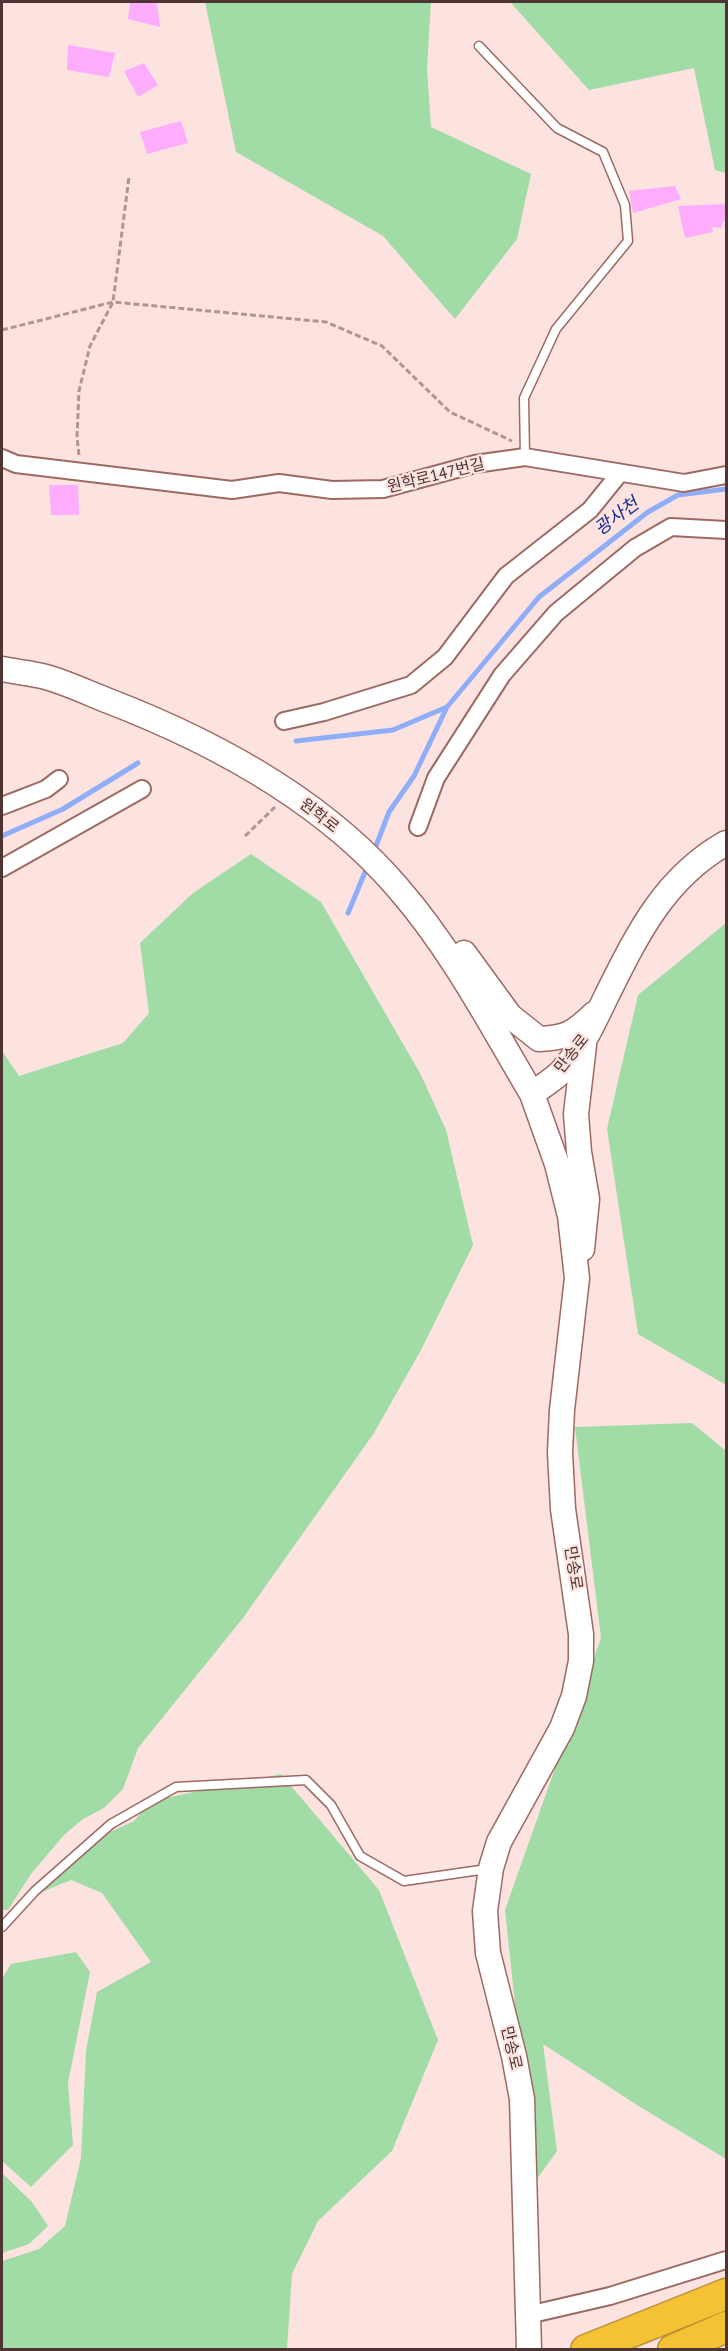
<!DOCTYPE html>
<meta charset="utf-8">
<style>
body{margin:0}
#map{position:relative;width:728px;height:2351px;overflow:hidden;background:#fce3e0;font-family:"PT Sans",sans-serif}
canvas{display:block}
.frame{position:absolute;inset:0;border:3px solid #4c3532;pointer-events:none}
</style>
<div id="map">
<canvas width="728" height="2351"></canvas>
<div class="frame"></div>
</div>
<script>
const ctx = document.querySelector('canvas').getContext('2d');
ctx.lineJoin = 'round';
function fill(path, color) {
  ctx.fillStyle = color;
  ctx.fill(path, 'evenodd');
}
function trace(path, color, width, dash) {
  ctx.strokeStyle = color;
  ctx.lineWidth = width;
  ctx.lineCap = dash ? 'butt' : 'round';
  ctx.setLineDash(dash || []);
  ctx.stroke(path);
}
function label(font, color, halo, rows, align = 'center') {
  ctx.font = font + ' "PT Sans","Noto Sans KR",sans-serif';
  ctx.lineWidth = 4.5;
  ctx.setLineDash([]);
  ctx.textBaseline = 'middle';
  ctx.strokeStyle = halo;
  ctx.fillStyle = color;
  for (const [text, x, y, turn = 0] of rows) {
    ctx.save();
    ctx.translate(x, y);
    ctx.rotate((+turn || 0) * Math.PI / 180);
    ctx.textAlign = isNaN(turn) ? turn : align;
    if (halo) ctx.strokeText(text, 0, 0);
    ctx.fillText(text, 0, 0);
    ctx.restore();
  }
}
const green = new Path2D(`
 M205 2H431L427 68 431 127 531 174 517 239 455 319 383 236 236 152Z
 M510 2H726V173L715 170 694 68 589 90Z
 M251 854 321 902 421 1075 446 1130 473 1245 421 1350 374 1433 243 1618 138 1748 123 1789 104 1808 83 1819 64 1835 31 1874 8 1910H2V1051L19 1076 123 1043 149 1013 140 943 193 893Z
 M726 923V1385L638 1334 607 1129 638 995Z
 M692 1423 726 1451V2159L637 2105 543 2044 557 2151 534 2183 505 1910 601 1638 575 1427Z
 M281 1774 379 1890 438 2040 392 2151 318 2221 292 2274 287 2349 2 2350V2261L39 2249 65 2226 81 2158 86 2051 97 1992 151 1962 102 1893 71 1880 42 1892 58 1867 80 1846 134 1821 151 1801Z
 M76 1952 90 1972 68 2083 73 2145 31 2187 2 2161V1979L11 1964Z
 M2 2173 32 2202 48 2226 29 2244 2 2253Z`);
const stream = new Path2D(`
 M296 741 393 730 447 707 539 597 648 512 678 495 726 489
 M2 836 63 809 138 763
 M374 851 389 812 414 776 447 707
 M348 913 368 865`);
const building = new Path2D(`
 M130 2H157L160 27 128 19Z
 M68 45 115 53 109 77 67 70Z
 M144 63 158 85 138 97 124 71Z
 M181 121 188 143 147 154 140 132Z
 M675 186 681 199 633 213 629 191Z
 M726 204V220L723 221 721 228 712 227 713 232 685 238 678 206Z
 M49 485H78L79 515H51Z`);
const path = new Path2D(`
 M2 330 113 302 326 322 382 346 450 412 512 441
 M79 455 77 437 79 391 90 346 113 302 129 177
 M245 836 275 807`);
const lane = new Path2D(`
 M479 46 557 128 603 152 625 205 628 241 556 329 524 398 525 457
 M2 1927 35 1891 111 1824 176 1787 306 1780 331 1805 360 1856 404 1881 487 1869`);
const street = new Path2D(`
 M2 458 16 464 232 490 279 483 332 490 383 489 475 464 525 457 684 483 726 475
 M284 721 324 712 411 685 445 657 506 576 590 510 620 473
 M2 806 46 789 59 779
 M418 827 436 778 502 675 556 613 635 548 671 527 726 530
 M2 868 142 789
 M528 2315 610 2296 726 2260`);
const secondary = new Path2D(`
 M2 669C16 672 32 673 46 677 67 683 86 692 106 700 213 741 322 799 398 888 452 950 490 1023 532 1094
 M464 953 510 1016 539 1039C567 1038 574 1033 594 1014
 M582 1249 587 1199 579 1152 576 1114 584 1045
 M529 2350 522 2099 514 2056 488 1953 485 1911 491 1868 499 1842 562 1728 574 1696 581 1661V1634L563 1509 560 1453 562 1410 577 1278 570 1216 557 1164 532 1094C541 1087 553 1080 561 1072 582 1049 593 1024 606 997 637 935 664 878 726 843`);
const highway = new Path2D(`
 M586 2350 726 2294
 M673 2350 726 2327`);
const streetNames = [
 ["원학로147번길",436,476,-14],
 ["원학로",319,816,38],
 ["만송로",572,1054,-52],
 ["만송로",573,1568,81],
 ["만송로",511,2048,77]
];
const waterNames = [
 ["광사천",617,517,-37]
];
fill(green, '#a1dba6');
trace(stream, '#90adf7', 5);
fill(building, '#feacfd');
trace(lane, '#9d6963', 11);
trace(street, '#9d6963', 20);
trace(secondary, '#9d6963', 27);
trace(highway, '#ba9135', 33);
trace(path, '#ae9693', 3, [6, 3]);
trace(lane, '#fff', 8);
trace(street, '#fff', 16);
trace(secondary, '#fff', 24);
trace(highway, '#f5c236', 30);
label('16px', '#4c3532', '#fce3e0', streetNames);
label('italic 18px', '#172d93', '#fce3e0', waterNames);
</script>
